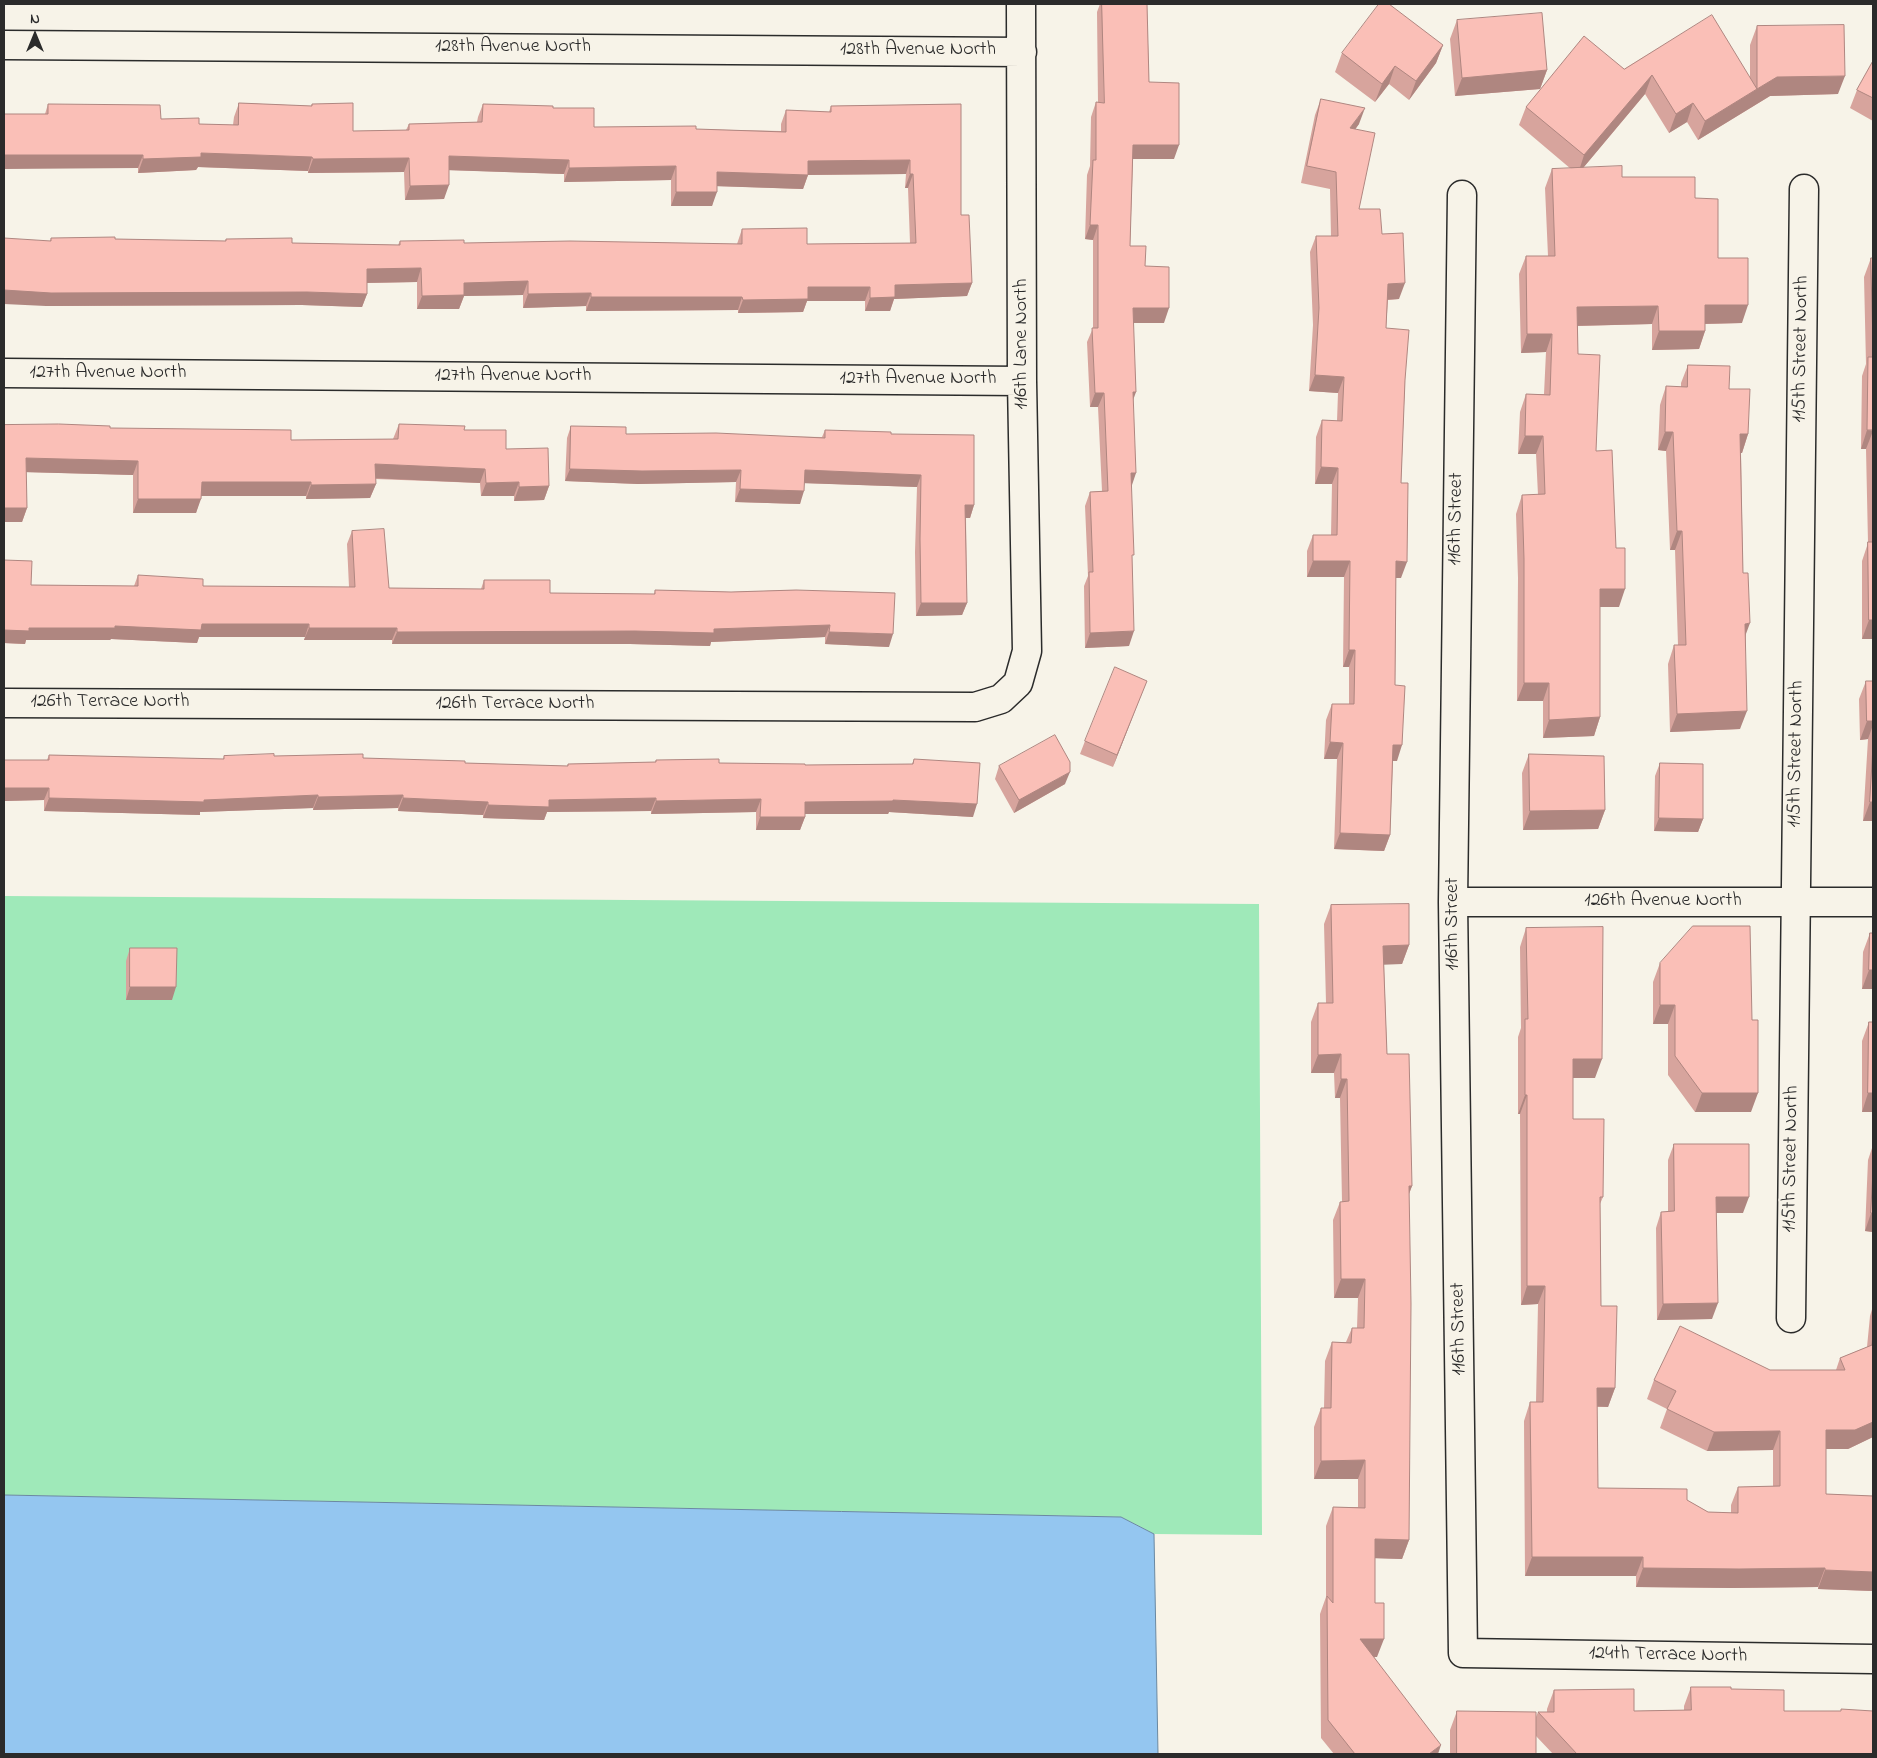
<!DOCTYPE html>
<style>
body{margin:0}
#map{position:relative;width:1877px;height:1758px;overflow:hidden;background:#f7f3e8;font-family:"Indie Flower",sans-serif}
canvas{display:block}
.frame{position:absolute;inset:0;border:5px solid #2b2b2b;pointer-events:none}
.north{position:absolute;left:10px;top:10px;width:50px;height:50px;-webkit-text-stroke:4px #f7f3e8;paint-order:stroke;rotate:0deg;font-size:14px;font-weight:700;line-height:20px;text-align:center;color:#2b2b2b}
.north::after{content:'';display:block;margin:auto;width:18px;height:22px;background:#2b2b2b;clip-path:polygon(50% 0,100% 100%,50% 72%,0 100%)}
</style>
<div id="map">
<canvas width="1877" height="1758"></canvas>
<div class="frame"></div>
<div class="north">N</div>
</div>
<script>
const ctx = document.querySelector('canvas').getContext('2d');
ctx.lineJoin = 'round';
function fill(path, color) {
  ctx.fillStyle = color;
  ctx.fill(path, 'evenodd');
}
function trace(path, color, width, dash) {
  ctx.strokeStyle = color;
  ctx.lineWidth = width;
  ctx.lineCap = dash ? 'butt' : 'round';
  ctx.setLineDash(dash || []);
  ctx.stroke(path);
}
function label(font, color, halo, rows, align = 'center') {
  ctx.font = font + ' "Indie Flower",sans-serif';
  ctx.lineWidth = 4;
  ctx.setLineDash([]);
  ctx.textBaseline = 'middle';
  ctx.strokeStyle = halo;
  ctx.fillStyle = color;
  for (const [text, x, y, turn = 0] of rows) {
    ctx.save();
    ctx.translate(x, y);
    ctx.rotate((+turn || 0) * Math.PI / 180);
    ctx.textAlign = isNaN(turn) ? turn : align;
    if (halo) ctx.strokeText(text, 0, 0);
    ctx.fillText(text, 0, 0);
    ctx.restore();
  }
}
const green = new Path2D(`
 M4 896 1259 904 1262 1535 1154 1534 1121 1517 4 1495Z`);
const water = new Path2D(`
 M4 1495 1121 1517 1154 1534 1158 1754H4Z`);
const minor = new Path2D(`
 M4 45 1022 52
 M1462 195 1453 902 1463 1653 1873 1659
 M4 373 1022 381
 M4 703 975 707 1001 699 1018 683 1027 651 1022 381 1021 4
 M1453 902H1873
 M1791 1318 1804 189`);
const wall = new Path2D(`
 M1100 4H1147L1149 82 1174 159H1133L1130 246 1145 266 1164 323H1133V400L1131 486 1132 560 1129 646 1085 648 1084 586 1088 576 1085 506 1090 492 1102 491 1098 407H1090L1087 342 1093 328V240L1085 239 1087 175 1090 166 1091 117 1096 102 1098 103 1097 12Z
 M1457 20 1547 70 1540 89 1455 96 1450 39Z
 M1757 26 1838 94 1770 96 1698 140 1687 122 1669 133 1645 94 1583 168 1622 177 1695 198 1718 258 1742 323 1705 324V331L1699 349 1652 350V324L1578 326V354L1596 451 1616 548 1619 607H1600V717L1594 736 1543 738V701H1517L1518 578 1516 514 1522 495H1538L1536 454H1518L1520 412 1526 394H1544L1546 352 1521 353 1519 274 1526 256H1548L1545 188 1552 169H1571L1519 125 1526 107 1624 69 1750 78V45Z
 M1443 45 1436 63 1409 100 1389 84 1375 102 1335 72 1342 53Z
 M1873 61V121L1850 108 1857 90Z
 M1321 99 1359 124 1355 129 1359 209 1382 234 1399 299 1388 300 1386 328 1405 380 1401 483V578H1396L1395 685 1397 761H1393L1390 835 1384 851 1334 849 1337 759H1324L1326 720 1332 704H1349V667H1343L1344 577H1307V551L1313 535H1331L1332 484H1315L1316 437 1322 420 1337 421 1338 393 1309 391 1313 325 1310 252 1316 236H1331L1330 189 1301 183 1315 115Z
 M239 103 311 106 312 104 353 131 406 130 409 124 477 122 478 117 483 104 553 108 594 127 781 131V124L786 110 829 112 831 106 961 104V215L972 283 967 296 894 299 890 311H865V301H807L803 312 738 313V310L586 311V306L523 308V295L464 296 459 309H417V282L367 283V294L362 307 302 305 46 306 50 241 51 238 225 241 226 239 292 243 398 245 400 241 464 243 737 244 742 229 807 244 910 243 908 188H905L906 174 808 175 803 189 717 186 712 206H671V180L564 182V174L449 170 444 199 405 200 404 172 308 173V171L198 167 196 170 138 173V168L45 114 48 104 199 124 233 125 234 117Z
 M1871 258H1873V639H1862V561L1868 543 1866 449H1861L1862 376 1866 364 1864 277Z
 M1688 365 1729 389 1748 434 1742 453H1741L1743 573 1746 636 1740 729 1670 732 1668 664 1674 645H1678L1675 550H1670L1666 451 1658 450 1660 405 1666 386 1681 387V383Z
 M399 424 464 430 506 449 549 486 544 500 514 501V496H481L480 483 375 479 376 484 370 498 306 499V496H201L196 513H133V475L26 472 27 508 22 522H4V425L110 428 291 440 393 439Z
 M571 426 626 434 822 437 825 430 891 434 974 505 970 518H966L967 603 962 615 916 616 915 552 917 487 804 483 800 504 735 502 736 482 638 484 565 481 567 438Z
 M352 531 389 588 481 589 484 580 550 593 654 594 655 590 731 592 796 590 889 647 825 644V637L711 642 710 646 630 644H392V640H304L305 637H199L197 643 111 639 110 640H26L25 644 4 643V560L31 585 134 586 138 575 203 586 349 587 347 544Z
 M1866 681H1873V821H1863L1868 739 1860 740 1859 699Z
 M1142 693 1113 767 1080 754 1085 741Z
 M1529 754 1605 810 1598 829 1523 830 1522 773Z
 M49 755 223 759 224 756 363 758 465 763 567 766 568 764 655 762 656 760 719 763 805 765 912 764 914 759 973 817 889 812 888 814H805V817L800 830H756V812L651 814V811L547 812 544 820 483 818V815L398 811V808L313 810V808L200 812V815L44 811V800L4 801V760H47Z
 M1660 763 1703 819 1698 832 1654 831 1655 776Z
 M999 766 1065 784 1014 813 995 779Z
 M1331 905 1409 945 1402 964H1384L1387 1054 1412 1186 1409 1194V1540L1402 1559 1375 1558V1603L1377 1657H1374L1438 1754H1334L1321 1738 1320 1614 1326 1597V1526L1333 1507H1358V1479H1314V1427L1321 1408H1324L1325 1361 1332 1342H1346L1352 1328H1357L1358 1298H1334L1333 1220 1340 1202H1342L1340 1098H1335L1334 1073H1311V1022L1318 1003H1326L1324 924Z
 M1526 928 1595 1078H1573V1119L1603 1197 1600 1204 1601 1306 1615 1388 1608 1407H1597L1598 1488 1687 1500 1708 1512 1731 1513V1505L1738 1487 1773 1486V1450L1707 1451 1660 1428 1667 1409 1647 1399 1654 1380 1770 1370H1836L1840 1358 1867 1347 1870 1316 1873 1306V1437L1848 1449H1826V1494L1873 1496V1591L1818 1589V1587L1732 1588 1636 1587V1576H1525L1524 1421 1530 1402H1536L1538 1304 1521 1305 1520 1114H1518V1037L1521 1028 1520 947Z
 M1870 933H1873V1112H1862V1041L1869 1022H1872L1873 989H1862L1863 952Z
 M130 948 172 1000H126V961Z
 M1660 963 1751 1112H1695L1668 1075V1024H1653V982Z
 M1674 1144 1743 1213H1716L1712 1319 1657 1320 1656 1228 1661 1212H1668V1160Z
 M1873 1145V1232L1865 1231 1868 1160Z
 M1691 1687 1731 1689 1784 1711H1841V1709L1873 1754H1553L1536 1736V1754H1450V1730L1457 1711 1536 1717 1538 1712H1547V1709L1554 1690 1634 1711 1684 1710V1706Z`);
const shadedWall = new Path2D(`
 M1443 45 1436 63 1409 100 1416 81Z
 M1395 66 1389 84 1375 102 1382 84Z
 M1547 70 1540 89 1455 96 1462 78Z
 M1652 75 1645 94 1578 174 1584 155Z
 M1845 76 1838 94 1770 96 1698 140 1705 121 1777 77Z
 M1693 103 1687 122 1669 133 1676 114Z
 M1365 108 1359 124 1344 145 1350 128Z
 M1133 145H1179L1174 159H1128Z
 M201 153 312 157 308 171 198 167 196 170 138 173 143 159Z
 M4 155H143L138 168 4 169Z
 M449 156 569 160 564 174 444 170Z
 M409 158 404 172 308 173 313 159Z
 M910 160 906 174 803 175 808 161Z
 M676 166 671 180 564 182 569 168Z
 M717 172 808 175 803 189 712 186Z
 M910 174H913L908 188H905Z
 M449 185 444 199 405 200 410 186Z
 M676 192H717L712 206H671Z
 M1090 225H1098L1093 240 1085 239Z
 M421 268 417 282 362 283 367 269Z
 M528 281 523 295 464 296 459 309H417L422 296 464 283Z
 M972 283 967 296 894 299 890 311H865L870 298 895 285Z
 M1405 283 1399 299 1382 300 1388 284Z
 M808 287H870L865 301H807L803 312 738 313 743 300Z
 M4 290 307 292 367 294 362 307 302 305 46 306 4 304Z
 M591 293 586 306 523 308 528 294Z
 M591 297H742L738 310 586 311Z
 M1705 305H1748L1742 323 1699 324Z
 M1658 306 1652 324 1571 326 1577 307Z
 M1133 308H1169L1164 323H1127Z
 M1659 331H1705L1699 349 1652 350Z
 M1527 334H1552L1546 352 1521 353Z
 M1315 375 1344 377 1338 393 1309 391Z
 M1133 392H1136L1131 406Z
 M1095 393H1104L1098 407H1090Z
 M1867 430 1873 431 1866 449H1861Z
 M1665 432H1673L1666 451 1658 450Z
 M1740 434H1748L1742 453H1733Z
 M1525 436H1543L1536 454H1518Z
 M26 458 138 461 133 475 21 472Z
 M375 464 485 469 480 483 370 478Z
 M1321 467 1338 468 1332 484H1315Z
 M570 469 741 470 736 482 638 484 565 481Z
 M805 470 921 475 917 487 800 483Z
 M1131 473H1136L1131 488Z
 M202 482H311L306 496H197Z
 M519 482 514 496H481L486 483Z
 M376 484 370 498 306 499 311 485Z
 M549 486 544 500 514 501 519 487Z
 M740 489 804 491 800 504 735 502Z
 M138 499H201L196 513H133Z
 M965 505H974L970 518H961Z
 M4 508H27L22 522H4Z
 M1677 531H1682L1675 550H1670Z
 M1313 561H1350L1344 577H1307Z
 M1396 561 1407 562 1401 578H1390Z
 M1600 589H1625L1619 607H1593Z
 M921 603H967L962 615 916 616Z
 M1869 620H1873V639H1862Z
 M1750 623 1743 642 1745 624Z
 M202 624H309L305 637H199L197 643 111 639 110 640H26L25 644 4 643V630L29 628Z
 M830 625 825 637 711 642 710 646 630 644H392L397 632 714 629Z
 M309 628H397L392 640H304Z
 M1134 631 1129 646 1085 648 1090 633Z
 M829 632 893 634 889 647 825 644Z
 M1349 650H1355L1349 667H1343Z
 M1147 681 1142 693 1113 767 1117 755Z
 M1524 683H1549L1543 701H1517Z
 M1747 711 1740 729 1670 732 1677 714Z
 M1600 717 1594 736 1543 738 1549 720Z
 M1867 721H1873V725L1868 739 1860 740Z
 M1330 742 1343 743 1337 759H1324Z
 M1393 745H1402L1397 761H1388Z
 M1070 772 1065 784 1014 813 1019 800Z
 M4 788H49L44 800 4 801Z
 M318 795 313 808 200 812V815L44 811 49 798 204 800Z
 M403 795 398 808 313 810 318 797Z
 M403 798 488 802 483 815 398 811Z
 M656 798 651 811 547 812 544 820 483 818 488 805 549 800Z
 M761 799 756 812 651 814 656 801Z
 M893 800 977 804 973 817 889 812 888 814H800L805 802Z
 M1870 802H1873V821H1863Z
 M1605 810 1598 829 1523 830 1530 811Z
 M760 817H805L800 830H756Z
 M1659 818 1703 819 1698 832 1654 831Z
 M1340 833 1390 835 1384 851 1334 849Z
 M1409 945 1402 964 1377 965 1383 946Z
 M1869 970H1873V989H1862Z
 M130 987H176L172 1000H126Z
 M1660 1005H1675L1668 1024H1653Z
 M1341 1054 1334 1073H1311L1318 1055Z
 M1573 1059H1602L1595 1078H1567Z
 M1341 1079H1347L1340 1098H1335Z
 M1702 1093H1758L1751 1112H1695Z
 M1868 1093H1873V1112H1862Z
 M1525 1095H1527L1520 1114H1518Z
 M1409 1186H1412L1405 1204Z
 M1716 1197H1749L1743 1213H1710Z
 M1871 1213H1873V1232L1865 1231Z
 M1341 1279H1365L1358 1298H1334Z
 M1527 1286H1545L1538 1304 1521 1305Z
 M1718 1303 1712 1319 1657 1320 1663 1304Z
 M1597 1388H1615L1608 1407 1590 1406Z
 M1873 1422V1437L1848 1449H1819L1826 1430Z
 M1780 1431 1773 1450 1707 1451 1714 1432Z
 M1365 1460 1358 1479H1314L1321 1461Z
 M1375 1539 1409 1540 1402 1559 1368 1558Z
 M1532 1557H1643L1636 1576H1525Z
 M1643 1568H1825L1818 1587 1732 1588 1636 1587Z
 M1825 1570 1873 1572V1591L1818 1589Z
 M1360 1639H1384L1377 1657H1353Z
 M1441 1745 1438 1754H1429Z`);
const building = new Path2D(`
 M1102 4H1147L1149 82 1179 83V145H1133L1130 246H1146L1145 266 1169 267V308H1133L1136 392H1133L1136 473H1131L1134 555H1132L1134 631 1090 633 1089 572H1093L1090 492 1108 491 1104 393H1095L1092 328H1098V225H1090L1093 160H1096V102L1104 103Z
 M1379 4H1389L1443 45 1416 81 1395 66 1382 84 1342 53Z
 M1542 13 1547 70 1462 78 1457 20Z
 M1712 15 1757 89 1705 121 1693 103 1676 114 1652 75 1584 155 1526 107 1584 36 1624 69Z
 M1844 25 1845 76 1777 77 1757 89V26Z
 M1873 61V98L1857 90Z
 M1321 99 1365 108 1350 128 1375 133 1359 209H1380L1382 234 1403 233 1405 283 1388 284 1386 328 1409 330 1405 380 1401 483H1408L1407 562 1396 561 1395 685 1405 686 1402 745H1393L1390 835 1340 833 1343 743 1330 742 1332 704H1354L1355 650H1349L1350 561H1313V535H1337L1338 468 1321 467 1322 420 1342 421 1344 377 1315 375 1319 308 1316 236H1338L1336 172 1307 166Z
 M239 103 312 106V104L353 103V131L409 130V124L482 122 483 104 553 106V108H594V127L696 126V129L786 132V110L831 112V106L961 104V215H969L972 283 895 285V297L870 298V287H808V299L743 300 742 297H591V293L528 294V281L464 283V295L422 296 421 268 367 269V294L307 292 51 293 4 290V238L51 241V238L115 237V239L226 241V239L292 238V243L400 245V241L464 240V243L570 241 742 244V229L807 228V244L916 243 913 174H910V160L808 161V175L717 172V192H676V166L569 168V160L449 156V185L410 186 409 158 313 159 312 157 201 153V157L143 159V155H4V114H48V104L160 105 161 119 199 118V124L238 125Z
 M1622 166V177H1695V198L1718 199V258H1748V305H1705V331H1659L1658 306 1577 307 1578 354 1600 355 1596 451 1612 450 1616 548H1625V589H1600V717L1549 720V683H1524V559L1522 495 1545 494 1543 436H1525L1526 394 1550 395 1552 334H1527L1526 256H1555L1552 169Z
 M1871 258H1873V430H1867L1868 357H1873Z
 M1688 365 1730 366 1729 389H1750L1748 434H1740L1743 573H1748L1750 623 1745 624 1747 711 1677 714 1674 645H1686L1682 531H1677L1673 432H1665L1666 386 1687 387Z
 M59 424 110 426V428L291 430V440L398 439 399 424 465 426 464 430H506V449L548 448 549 486 519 487V482L486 483 485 469 375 464 376 484 311 485V482H202L201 499H138V461L26 458 27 508H4V425Z
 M571 426 626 427V434L716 433 825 438V430L891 432V434L974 435V505H965L967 603H921L920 539 921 475 805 470 804 491 740 489 741 470 642 471 570 469Z
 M384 529 389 588 484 589V580H550V593L655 594V590L731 592 796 590 895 593 893 634 829 632 830 625 714 629V633L635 631 397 632V628H309V624H202L201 630 115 626V628H29V631L4 630V560L32 561 31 585 138 586V575L203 579V586L355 587 352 531Z
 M1868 542H1873V620H1869Z
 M1115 667 1147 681 1117 755 1085 741Z
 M1866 681H1873V721H1867Z
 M1055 735 1070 762V772L1019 800 999 766Z
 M1873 747V802H1870Z
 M274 754V756L363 754V758L465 761V763L568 766V764L656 762V760L719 759V763L805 764V765L913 764 914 759 980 763 977 804 893 800V801L805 802V817H760L761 799 656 801V798L549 800V807L488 805V802L403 798V795L318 797V795L204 800V802L49 798V788H4V760H49V755L224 759V756Z
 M1529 754 1604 756 1605 810 1530 811Z
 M1660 763 1703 764V819L1659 818Z
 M1409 904V945L1383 946 1387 1054H1409L1412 1186H1409L1411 1304 1409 1540 1375 1539V1603H1384V1639H1360L1441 1745 1429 1754H1355L1328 1720 1327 1596 1333 1603V1507L1365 1508V1460L1321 1461V1408H1331L1332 1342 1351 1343 1352 1328H1364L1365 1279H1341L1340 1202 1349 1201 1347 1079H1341V1054L1318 1055V1003H1333L1331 905Z
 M1693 926H1750L1752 1020H1758V1093H1702L1675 1056V1005H1660V963Z
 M1603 927 1602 1059H1573V1119H1604L1603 1197H1600L1601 1306H1617L1615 1388H1597L1598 1488 1687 1489V1500L1708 1512 1738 1513V1487L1780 1486V1431L1714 1432 1667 1409 1676 1391 1654 1380 1680 1326 1770 1370H1845L1840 1358 1872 1345 1873 1334V1422L1855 1430H1826V1494L1873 1496V1572L1825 1570V1568L1739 1569 1643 1568V1557H1532L1530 1402H1543L1545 1286H1527V1095H1525V1019H1528L1526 928Z
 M1870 933H1873V970H1869Z
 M130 948H177L176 987H130Z
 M1869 1022H1873V1093H1868Z
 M1674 1144H1749V1197H1716L1718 1303 1663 1304 1661 1212 1674 1211Z
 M1873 1172V1213H1871Z
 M1691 1687H1731V1689L1784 1690V1711H1841V1709L1873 1711V1754H1577L1538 1712H1554V1690L1634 1689V1711L1691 1710Z
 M1457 1711 1536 1712V1754H1457Z`);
const streetNames = [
 ["128th Avenue North",513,48],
 ["128th Avenue North",918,51],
 ["116th Lane North",1023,344,-90],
 ["115th Street North",1802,349,-89],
 ["127th Avenue North",108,374],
 ["127th Avenue North",513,377],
 ["127th Avenue North",918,380],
 ["116th Street",1457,519,-89],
 ["126th Terrace North",110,703],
 ["126th Terrace North",515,705],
 ["115th Street North",1797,754,-89],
 ["126th Avenue North",1663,902],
 ["116th Street",1454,924,-90],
 ["115th Street North",1792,1159,-89],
 ["116th Street",1460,1329,-91],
 ["124th Terrace North",1668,1656,1]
];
fill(green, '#9fe9b9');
fill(water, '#94c6f0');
trace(water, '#6a88a1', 1);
trace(minor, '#2b2b2b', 31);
trace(minor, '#f7f3e8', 28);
fill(wall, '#d7a49d');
fill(shadedWall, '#af8680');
fill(building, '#fabfb7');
trace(building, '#af8680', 1);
label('20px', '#2b2b2b', '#f7f3e8', streetNames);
</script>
